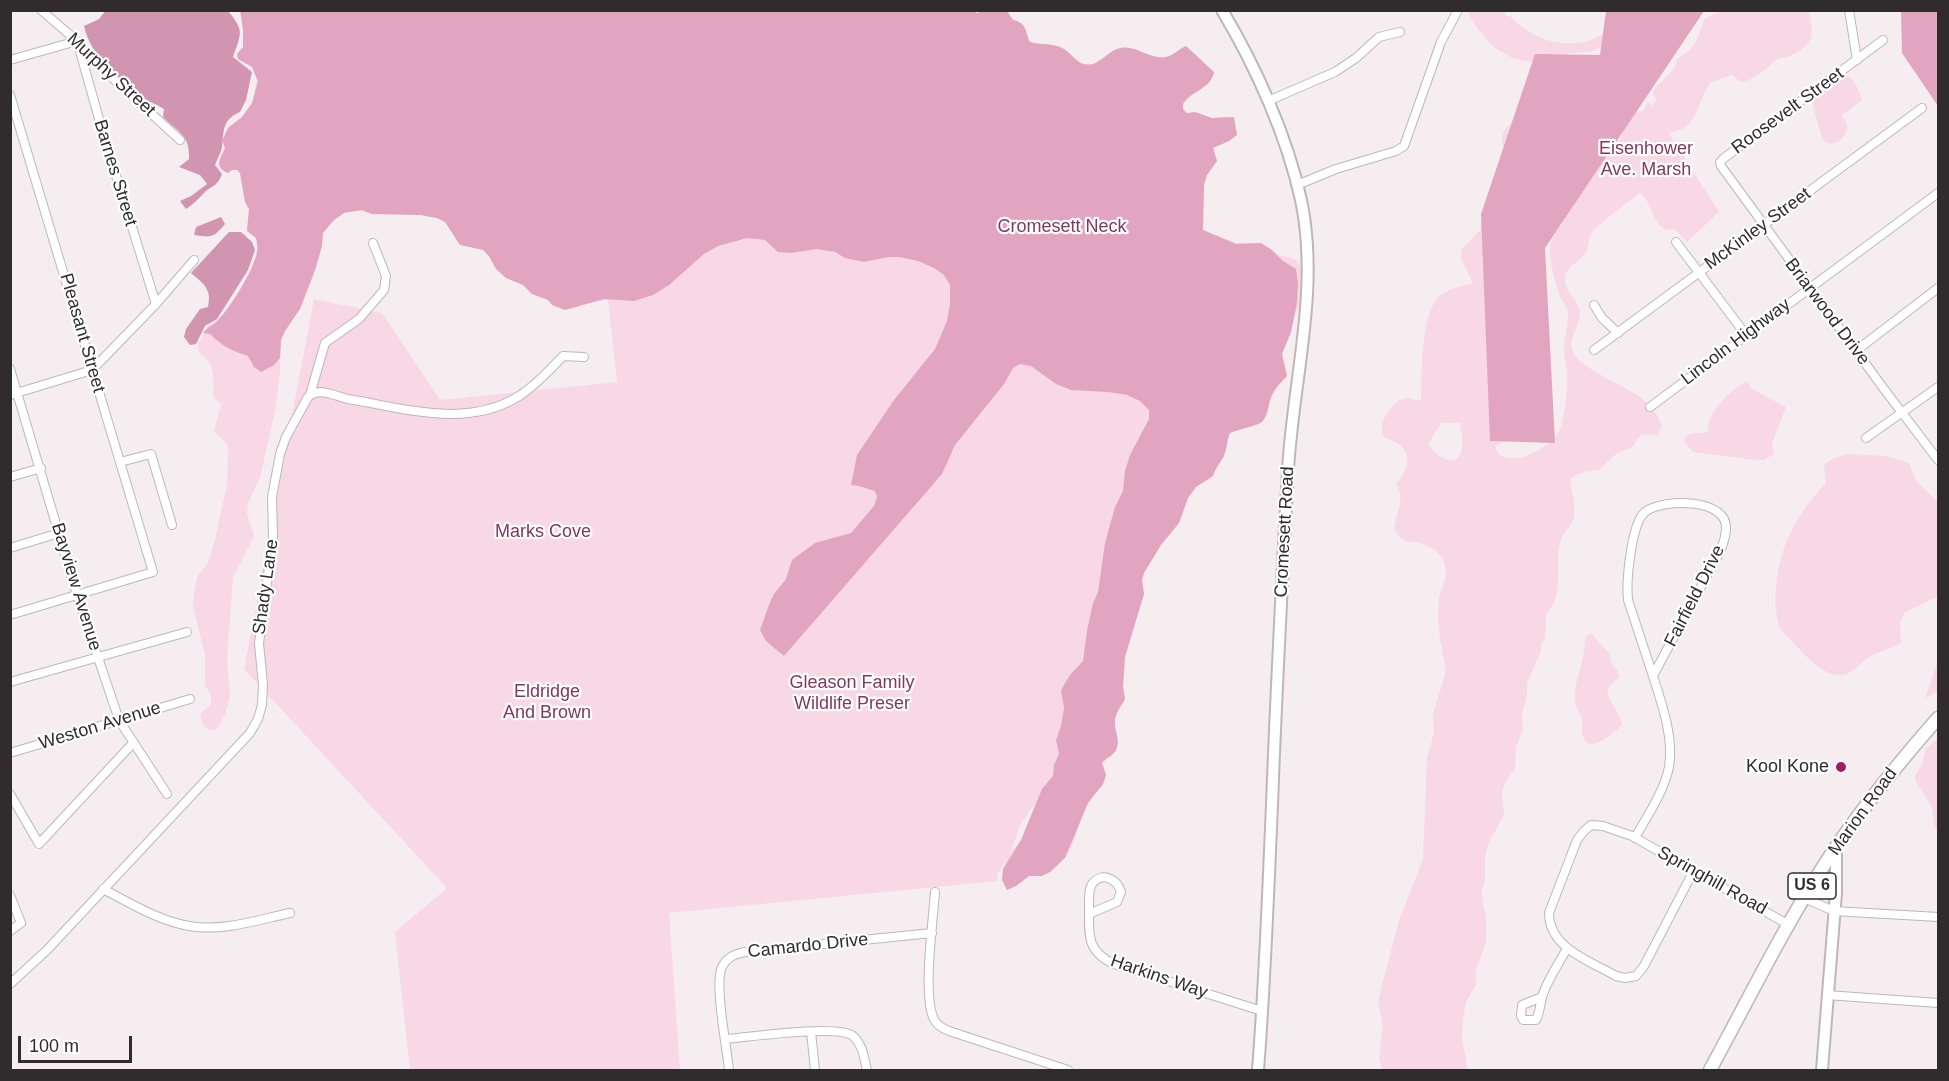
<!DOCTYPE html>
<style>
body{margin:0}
#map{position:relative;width:1949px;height:1081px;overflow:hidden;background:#f6edf1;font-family:Arial,sans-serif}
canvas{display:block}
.frame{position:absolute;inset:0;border:12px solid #302c2d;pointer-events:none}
.scale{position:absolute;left:18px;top:1036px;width:114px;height:27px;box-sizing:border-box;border:3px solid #302c2d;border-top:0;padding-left:8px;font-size:18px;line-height:21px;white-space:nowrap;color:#302c2d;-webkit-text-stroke:4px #fff;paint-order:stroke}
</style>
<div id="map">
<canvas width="1949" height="1081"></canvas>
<div class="frame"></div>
<div class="scale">100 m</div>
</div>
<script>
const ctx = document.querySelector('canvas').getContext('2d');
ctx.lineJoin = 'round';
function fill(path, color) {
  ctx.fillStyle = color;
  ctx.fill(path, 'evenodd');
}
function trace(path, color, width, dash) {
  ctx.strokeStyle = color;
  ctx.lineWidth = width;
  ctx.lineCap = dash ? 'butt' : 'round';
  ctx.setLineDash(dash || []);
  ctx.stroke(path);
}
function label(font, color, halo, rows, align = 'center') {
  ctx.font = font + ' Arial,sans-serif';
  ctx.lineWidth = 4.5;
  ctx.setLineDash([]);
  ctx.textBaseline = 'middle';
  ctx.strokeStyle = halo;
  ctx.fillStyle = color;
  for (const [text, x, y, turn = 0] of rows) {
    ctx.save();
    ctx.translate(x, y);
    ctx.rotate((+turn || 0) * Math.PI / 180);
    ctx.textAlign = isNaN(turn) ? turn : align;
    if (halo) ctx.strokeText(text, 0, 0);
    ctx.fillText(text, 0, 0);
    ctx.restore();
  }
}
const green = new Path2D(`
 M972 10 977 13 983 11H1007L1013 20C1027 23 1025 31 1030 42 1041 45 1052 43 1062 48 1071 52 1075 62 1084 64 1099 68 1107 50 1121 48 1136 45 1150 60 1166 57 1173 56 1179 49 1186 46L1214 72C1211 89 1192 90 1183 104V109L1187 113 1195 112 1212 118 1234 117 1237 135 1229 141 1213 148 1217 161 1207 175 1204 185 1203 230 1237 243H1261L1276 254 1297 260 1306 277V295L1295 314 1291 332 1282 354 1287 376C1282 381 1276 387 1272 395 1268 403 1269 414 1262 422 1257 426 1238 429 1230 433 1227 440 1227 446 1225 453 1223 460 1216 466 1213 476L1196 487 1188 498 1179 523 1161 545 1144 573 1142 580 1144 594 1125 657 1123 687 1125 699C1121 706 1115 714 1115 721 1114 731 1121 740 1116 750 1113 756 1106 758 1102 763 1104 768 1106 772 1106 777 1105 786 1093 795 1088 803 1078 820 1077 843 1064 858 1054 871 1045 877 1029 876L1016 886 1007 890C1001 879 1002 872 1006 861L997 874 998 881 669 913 680 1070H410L395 932 447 888 244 669 314 299 382 313 440 400 617 382 608 300 586 303 572 309 558 308 548 300 532 294 523 285 506 278 496 269 489 256 483 250 460 245 445 222 437 218 420 215 372 214 355 210 344 213 327 226 323 233 320 256 308 290 300 309 285 331 281 340 280 372 275 411 260 478 248 503 247 514 254 536 233 578 227 659 230 697 225 715 216 730C205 732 202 723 200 714L211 704V696L205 685V655L193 606 194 591 198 575 208 563 215 540 227 484 228 445 214 431 221 404 214 398C212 379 217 363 199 353L198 343 208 326C224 321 254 270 257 252 258 248 257 243 256 238L247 231 249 209 245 202 240 173 237 170H232L228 173C213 167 221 158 225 148L222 141 228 128 242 117 252 103 257 81 252 67 238 59 237 54 243 47V29L240 11ZM1036 802 1021 840 1011 852 1020 825Z
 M1467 11H1505L1506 16H1510C1533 41 1573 54 1604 33L1605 44 1593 51 1561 54 1560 58 1510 439 1495 446C1502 474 1551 448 1559 432 1565 419 1568 387 1567 372 1566 365 1564 357 1564 349 1564 337 1569 324 1568 312 1567 306 1562 302 1560 296 1555 282 1547 257 1551 242 1554 233 1562 226 1565 218L1556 207 1569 190 1622 137 1621 126 1628 113 1643 111 1648 101 1651 106 1656 101 1653 92 1655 88 1674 69 1677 59 1690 50 1696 42 1705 18 1721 11H1807L1809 13C1811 21 1813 30 1811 38 1807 48 1789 59 1779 58 1767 67 1756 80 1741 82L1732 75 1711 82C1700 95 1700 114 1687 126 1681 131 1675 130 1669 134L1719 212 1687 242 1675 229C1653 236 1654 202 1640 193 1628 203 1598 223 1591 234 1588 240 1589 247 1586 252 1580 263 1564 266 1565 280 1565 291 1576 298 1579 308 1584 324 1566 337 1573 352 1575 358 1581 362 1585 365 1611 384 1651 393 1662 426L1657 436C1644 433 1639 433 1634 446L1616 454 1599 470 1584 472 1570 478C1571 490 1576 503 1574 516 1573 525 1564 531 1561 540 1553 564 1566 594 1546 614L1545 639 1541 644V651L1527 683V694L1522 715 1523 729 1516 747 1515 768 1504 785 1502 793 1504 815 1489 842 1485 857V882L1481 892 1486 917V942L1476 970V985L1466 1002 1463 1019 1462 1038 1468 1070H1382L1379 1058 1383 1026 1378 1001 1399 920 1423 859 1427 757 1434 733 1433 714 1446 671 1440 640 1438 613 1439 597 1446 576 1445 565 1442 557 1434 549 1420 543 1406 541 1398 536 1394 529C1396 513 1406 499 1396 484 1413 463 1412 447 1384 437 1377 422 1389 410 1399 400L1408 398 1421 401C1422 374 1420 309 1442 294 1450 288 1463 286 1473 283L1461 259 1462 249 1480 230 1483 216 1506 166 1502 138 1504 131 1510 124 1521 123 1541 64C1531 61 1522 61 1513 58 1492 50 1477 30 1467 11ZM1441 423H1460C1461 432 1464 442 1461 452 1455 470 1433 454 1428 444Z
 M1845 75C1856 78 1858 90 1862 100L1842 115C1843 119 1848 123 1847 128 1847 139 1830 150 1823 139 1821 136 1813 106 1812 101 1822 91 1830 79 1845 75Z
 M1747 381 1752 389 1786 407 1772 443 1774 454 1764 460H1755L1693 452 1684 441C1687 430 1699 435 1708 431 1708 409 1730 391 1747 381Z
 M1848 454 1887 456 1909 463 1916 481 1938 502V595L1935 598 1904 613 1900 622 1901 643C1891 650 1881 650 1871 656 1863 661 1857 669 1849 673 1824 685 1797 644 1781 630 1775 617 1775 600 1776 585 1781 542 1797 514 1826 483L1824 464 1835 458Z
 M1591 633 1609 653 1612 665 1618 671 1619 677C1616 681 1610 685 1608 689 1604 697 1621 712 1622 725 1613 733 1587 758 1582 733 1581 728 1583 723 1582 719 1581 714 1577 711 1576 706 1572 691 1578 679 1581 665 1584 656 1584 646 1586 637Z
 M1938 661V691L1925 698Z
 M1938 739V832L1934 825 1932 808 1915 780V776L1922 764 1926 748Z`);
const forest = new Path2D(`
 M106 10 228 11C245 31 241 34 233 57L252 72 246 100 240 112C222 120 224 130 222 147 221 153 217 159 215 165L222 174C217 187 214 184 205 192 198 199 194 204 186 209L180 201 191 196 207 184 200 175 179 167 189 159C190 135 179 133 163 117L164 109C155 103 144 100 135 93 114 77 90 53 84 26L99 19Z
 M221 217 225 224C214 237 212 238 194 235L196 227Z
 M229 232H241L252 242 255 250 248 270 217 319 205 326 196 344 190 345 184 337 186 329 200 309 208 307C212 289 204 284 191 273Z`);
const water = new Path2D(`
 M240 10H972L977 13 983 11H1007L1013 20C1027 23 1025 31 1030 42 1041 45 1052 43 1062 48 1071 52 1075 62 1084 64 1099 68 1107 50 1121 48 1136 45 1150 60 1166 57 1173 56 1179 49 1186 46L1214 72C1211 89 1192 90 1183 104V109L1187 113 1195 112 1212 118 1234 117 1237 135 1229 141 1213 148 1217 161 1207 175 1204 185 1203 230 1236 244 1261 243 1272 250 1283 261 1296 269 1298 283 1297 303 1291 332 1282 354 1287 376C1282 381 1276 387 1272 395 1268 403 1269 414 1262 422 1257 426 1239 429 1230 433 1227 440 1227 446 1225 453 1223 460 1216 466 1213 476L1196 487 1188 498 1179 523 1161 545 1144 573 1142 580 1144 594 1125 657 1123 687 1125 699C1121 706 1115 714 1115 721 1114 731 1121 740 1116 750 1113 756 1106 758 1102 763L1106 775 1103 784 1088 803 1065 858 1050 872 1042 876H1029L1016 886 1007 890 1002 880 1003 869 1021 840 1042 789 1053 776 1054 765 1059 754 1056 740 1061 726 1064 708 1061 690 1070 675 1083 661 1087 631 1093 603 1098 592 1105 543 1115 507 1123 491 1125 471 1130 455 1149 419V410L1140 401 1127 395 1108 392 1071 390 1056 384 1031 366 1020 364 1013 368 1004 384 955 445 942 474 784 656 766 641 760 630 770 602 774 594 786 579 792 560 815 543 851 533 874 506 877 497 875 491 859 486 851 485 857 455 894 400 935 349 947 321 950 304V285L944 275 934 268 918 261 899 257H888L864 262 845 258 835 252 817 249 791 253 778 252 765 240 747 238 718 246 704 254 669 285 653 295 634 301 604 299 565 310 552 305 548 300 532 294 523 285 506 278 496 269 489 256 483 250 460 245 445 222 437 218 420 215 372 214 362 210 344 213 334 220 323 233 322 246 315 270 300 309 285 331 281 340 280 358 274 365 261 372 254 367 248 356C232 351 222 346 210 334L203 333C208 326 215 325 220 318 232 305 254 269 257 252 258 247 257 243 256 238L247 231 249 209 245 202 240 173 237 170H232L228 173C213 167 221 158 225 148L222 141 228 128 242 117 252 103 258 81 252 67 238 59 237 54 243 47V29Z
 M1606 11H1704L1545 248 1555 443 1490 441 1481 214 1535 54 1600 55Z
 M1901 11H1938V106L1902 53Z`);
const street = new Path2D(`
 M41 10 77 41 105 71 180 140
 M1849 10 1857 60
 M1883 40 1724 158 1720 162 1721 166 1884 389 1938 460
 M77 41 107 147 156 304
 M10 60 77 41
 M10 95 153 572 10 615
 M1268 101 1335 72 1356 58 1379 37 1400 32
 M1297 185 1336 169 1396 151 1404 146 1441 42 1458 10
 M1676 242 1746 335
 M1594 305 1602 318 1618 333
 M1594 350 1922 108
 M1857 350 1938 288
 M10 369 77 595 119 720 167 794
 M10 395 92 370 156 304 194 260
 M310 395 325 343 359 319 384 290 386 276 373 243
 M1650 407 1938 193
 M1866 438 1938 387
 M120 462 151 454 172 525
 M10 477 41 468
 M10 548 59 533
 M10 682 187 632
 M10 753 190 699
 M10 794 39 844 133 743
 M1635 838C1647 816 1664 792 1669 767 1674 738 1662 704 1653 676 1669 645 1687 614 1703 583 1712 566 1725 548 1726 529 1728 498 1663 498 1645 512 1631 524 1626 582 1628 600L1653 676
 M1693 872 1644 966 1636 976 1625 978 1616 976C1590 961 1549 948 1549 913L1577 840 1584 831 1591 825 1603 826 1632 836 1789 925
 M103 889C130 903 159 921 189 926 222 932 257 920 290 913
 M935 892C933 921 923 992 933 1017 936 1025 942 1028 949 1031L1068 1070
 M10 895 21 923 10 931
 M1804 898 1834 911 1938 917
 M1089 914 1117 902 1121 892C1117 879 1102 871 1092 884 1088 891 1089 900 1089 908 1089 934 1086 951 1114 964L1262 1011
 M10 984 47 950 250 733 258 719 262 705 263 685 259 643 273 537 272 497 280 454 286 437 308 397 314 393 321 392C331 393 339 397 348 399 404 408 467 429 519 396 535 386 550 370 563 356L584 357
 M1827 995 1938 1003
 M1542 997 1522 1005 1521 1016 1523 1020H1536C1540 1012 1540 1005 1542 997 1547 980 1559 964 1567 948
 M811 1032 815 1070
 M726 1039C749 1037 838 1024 853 1036 863 1045 864 1058 867 1070
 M729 1070C727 1048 714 984 722 967 727 957 735 954 745 952L932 933`);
const secondary = new Path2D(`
 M1222 10C1256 67 1287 136 1301 200 1320 290 1293 380 1288 470 1282 581 1276 693 1272 805 1268 894 1265 982 1258 1070
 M1822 1070 1836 893V847`);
const primary = new Path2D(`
 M1710 1070C1751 995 1788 918 1836 847 1867 802 1902 759 1938 718`);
const markers = [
 [1841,767,6,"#a21b68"]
];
const shields = [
 [1812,886,48]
];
const shieldNames = [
 ["US 6",1812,886]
];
const streetNames = [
 ["Murphy Street",111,75,43],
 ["Roosevelt Street",1788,111,-36],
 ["Barnes Street",115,173,73],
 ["McKinley Street",1758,229,-36],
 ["Briarwood Drive",1827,312,53],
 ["Pleasant Street",82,333,74],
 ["Lincoln Highway",1736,342,-37],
 ["Cromesett Road",1285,532,-87],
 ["Bayview Avenue",76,587,73],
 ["Shady Lane",266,587,-82],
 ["Fairfield Drive",1695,596,-63],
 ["Weston Avenue",100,726,-17],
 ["Marion Road",1863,812,-54],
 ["Springhill Road",1712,881,29],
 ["Camardo Drive",808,946,-6],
 ["Harkins Way",1159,977,19]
];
const parkNames = [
 ["Eisenhower",1646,149],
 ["Ave. Marsh",1646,170],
 ["Cromesett Neck",1062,227],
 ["Marks Cove",543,532],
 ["Gleason Family",852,683],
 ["Wildlife Preser",852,704],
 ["Eldridge",547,692],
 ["And Brown",547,713]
];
const poiNames = [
 ["Kool Kone",1829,767]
];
fill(green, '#f9d8e5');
fill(forest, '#d195af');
fill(water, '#e2a5bf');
trace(street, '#bfb6b9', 10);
trace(secondary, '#bfb6b9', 14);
trace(primary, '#bfb6b9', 15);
trace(street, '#fff', 8);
trace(secondary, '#fff', 10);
trace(primary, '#fff', 12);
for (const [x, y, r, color] of markers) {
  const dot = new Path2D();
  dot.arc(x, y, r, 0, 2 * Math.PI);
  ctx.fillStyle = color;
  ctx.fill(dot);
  trace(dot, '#fff', 2);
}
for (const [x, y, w] of shields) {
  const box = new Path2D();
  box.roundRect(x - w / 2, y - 13, w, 26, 4.5);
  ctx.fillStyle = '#fff';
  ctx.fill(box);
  trace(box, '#302c2d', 1.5);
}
label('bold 16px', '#302c2d', null, shieldNames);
label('18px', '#302c2d', '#fff', streetNames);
label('18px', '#81385b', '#fff', parkNames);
label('18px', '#302c2d', '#fff', poiNames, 'right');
</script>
